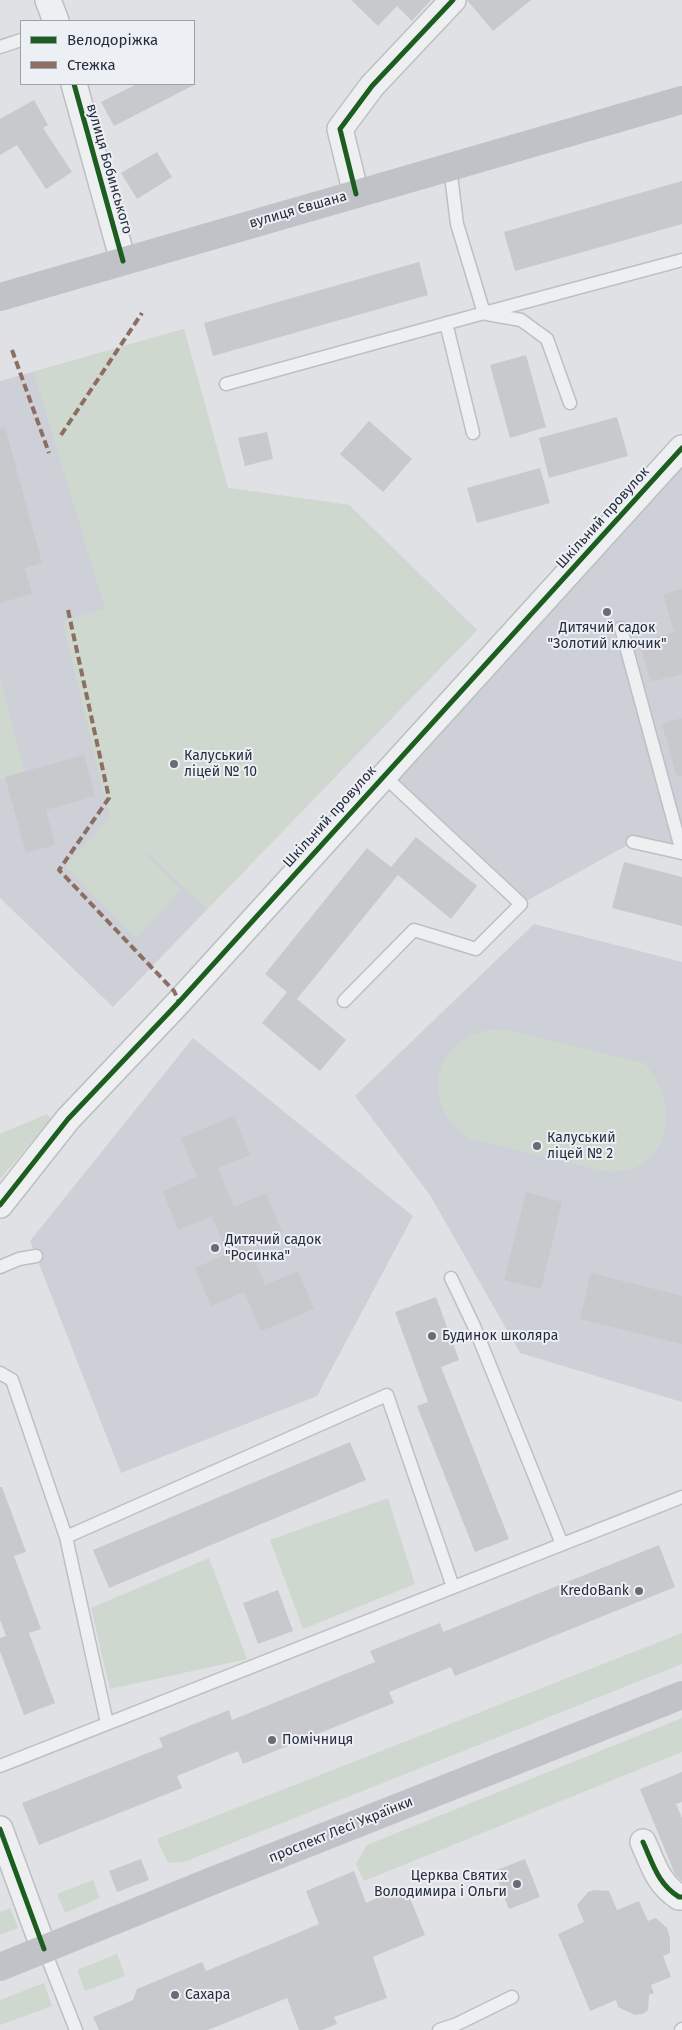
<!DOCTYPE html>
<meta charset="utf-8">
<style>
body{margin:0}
#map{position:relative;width:682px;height:2030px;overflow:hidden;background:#dfe1e4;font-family:"Fira Sans",sans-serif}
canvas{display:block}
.legend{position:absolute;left:20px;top:20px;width:175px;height:65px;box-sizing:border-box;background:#eceff4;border:1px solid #9da1aa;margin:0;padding:6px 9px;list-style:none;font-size:15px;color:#272d3c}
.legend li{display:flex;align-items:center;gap:10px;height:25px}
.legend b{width:25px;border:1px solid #9da1aa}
</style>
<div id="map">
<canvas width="682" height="2030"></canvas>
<ul class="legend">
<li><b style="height:6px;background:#1b5e20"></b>Велодоріжка</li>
<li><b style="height:6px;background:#8d6e63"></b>Стежка</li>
</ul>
</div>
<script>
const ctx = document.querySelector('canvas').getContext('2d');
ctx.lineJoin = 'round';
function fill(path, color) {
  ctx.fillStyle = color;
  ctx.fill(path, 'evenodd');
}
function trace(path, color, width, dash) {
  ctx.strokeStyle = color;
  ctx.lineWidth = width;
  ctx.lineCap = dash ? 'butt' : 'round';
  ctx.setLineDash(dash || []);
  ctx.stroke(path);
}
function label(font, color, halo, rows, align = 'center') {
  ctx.font = font + ' "Fira Sans",sans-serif';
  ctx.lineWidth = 4;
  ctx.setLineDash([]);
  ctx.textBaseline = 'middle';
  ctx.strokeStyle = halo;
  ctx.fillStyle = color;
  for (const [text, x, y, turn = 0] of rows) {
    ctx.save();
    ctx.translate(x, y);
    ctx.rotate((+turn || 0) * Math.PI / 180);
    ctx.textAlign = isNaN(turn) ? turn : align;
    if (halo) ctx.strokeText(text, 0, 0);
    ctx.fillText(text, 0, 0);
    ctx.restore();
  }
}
const built = new Path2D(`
 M184 329 228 488 349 505 477 630 113 1007 0 898V381Z
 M682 448V853L633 842 521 904 383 775Z
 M534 924 682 962V1402L520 1353 430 1195 355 1096Z
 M193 1038 413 1216 317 1396 121 1473 30 1241Z`);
const green = new Path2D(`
 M184 329 228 488 349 505 477 630 207 909 123 831 181 890 136 938 65 866 110 817 62 621 105 609 34 372Z
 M0 679 25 772 0 780Z
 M493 1029 508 1030 644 1063C682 1103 673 1177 604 1171L468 1138C419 1102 432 1039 493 1029Z
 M47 1114 51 1119 0 1179V1134Z
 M388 1498 415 1584 303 1629 270 1540Z
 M209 1558 247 1659 110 1689 91 1608Z
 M682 1633V1664L184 1862 168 1863 157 1839Z
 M682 1718V1752L364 1881 356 1864 367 1845Z
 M93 1880 100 1898 65 1913 57 1894Z
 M10 1908 18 1928 0 1935V1912Z
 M117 1954 125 1976 85 1991 77 1970Z
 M44 1983 52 2006 0 2025V2000Z`);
const building = new Path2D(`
 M351 0H431L412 21 397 6 378 26Z
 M467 0H531L493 31Z
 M137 84H196L114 126 101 102Z
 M34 100 48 125 43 128 72 172 46 189 17 145 0 155V119Z
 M157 152 172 177 137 199 121 173Z
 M682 181V224L515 271 504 232Z
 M419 262 428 295 213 356 204 323Z
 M526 355 546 427 510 438 490 365Z
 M617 417 628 456 549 478 539 438Z
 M369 421 412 459 383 492 340 454Z
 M5 427 42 563 25 568 32 594 0 603V428Z
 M267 432 273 459 245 466 238 438Z
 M540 468 550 503 477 523 467 488Z
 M682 589V674L651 682 639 642 674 632 663 594Z
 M682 718V776L677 777 662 724Z
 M84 755 95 796 46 810 55 845 26 853 5 777Z
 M416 837 477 886 451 919 398 875 297 999 346 1040 320 1071 262 1023 287 992 265 974 367 848 391 867Z
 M624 862 682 877V926L612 908Z
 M234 1116 250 1155 218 1168 234 1207 266 1193 282 1232 249 1246 265 1285 298 1271 314 1309 261 1331 244 1292 211 1306 195 1268 227 1254 212 1216 178 1230 163 1191 197 1177 181 1138Z
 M526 1192 562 1202 541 1289 504 1280Z
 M591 1273 682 1296V1344L580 1319Z
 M436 1297 459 1360 441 1367 509 1539 475 1552 417 1406 428 1402 395 1312Z
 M350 1442 366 1480 109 1588 93 1550Z
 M0 1487H2L26 1552 14 1556 41 1629 29 1633 55 1703 24 1715 0 1651V1638L6 1636 0 1620Z
 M659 1545 675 1587 455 1676 451 1667 389 1692 394 1703 243 1764 238 1751 177 1776 182 1788 39 1845 22 1803 163 1747 159 1738 229 1710 232 1720 375 1662 370 1651 440 1623 443 1632Z
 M278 1590 293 1631 258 1644 243 1603Z
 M682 1772V1802L676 1804 682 1818V1881L675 1874 640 1789Z
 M141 1859 149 1880 117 1892 109 1871Z
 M525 1859 540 1897 509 1909 494 1871Z
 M354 1871 366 1903 405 1886 425 1935 373 1957 387 1998 334 2017 337 2024 322 2030H299L287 1998 208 2030H99L93 2017 133 2000 137 1989 202 1962 206 1971 319 1924 306 1891Z
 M594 1890 609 1891 617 1910 639 1901 648 1921 656 1918 667 1928 670 1938V1953L663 1956 671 1977 651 1985 654 1993 649 1995 648 2010 643 2014 635 2015 618 2007 616 2000 590 2011 558 1934 584 1922 577 1905 588 1892Z`);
const service = new Path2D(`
 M0 47 21 40
 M484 313 682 260
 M487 314 521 320 547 339 570 403
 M446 323 473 433
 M226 384 484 313 457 224 450 167
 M621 628 682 852
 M633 842 682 853
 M344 1001 414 930 476 949 521 904 383 775
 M0 1267 19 1259 36 1256
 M451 1278 474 1326 562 1544
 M0 1373 12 1380 66 1537 107 1723
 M66 1537 387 1395 453 1587
 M0 1766 682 1497
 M44 1949 76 2030
 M439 2030 457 2024 512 1997
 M681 2030 682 2029`);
const minor = new Path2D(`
 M48 0 56 21
 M74 84 123 261
 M356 194 340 129 372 86 453 0
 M0 1205 68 1119 179 1002 682 448
 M0 1829 44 1949
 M643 1842C653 1864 658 1884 679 1897H682`);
const secondary = new Path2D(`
 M0 297 682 100
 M0 1967 207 1883 682 1695`);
const quiet = new Path2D(`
 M12 350 49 453
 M61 435 142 313
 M68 610 109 798 59 870 174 991 179 1002`);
const cycleway = new Path2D(`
 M74 84 123 261
 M356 194 340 129 372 86 453 0
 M0 1205 68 1119 179 1002 682 448
 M0 1829 44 1949
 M643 1842C653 1864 658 1884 679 1897H682`);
const markers = [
 [607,612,5,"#676c77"],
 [174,764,5,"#676c77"],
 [537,1146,5,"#676c77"],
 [215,1248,5,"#676c77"],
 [432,1336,5,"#676c77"],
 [639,1591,5,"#676c77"],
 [272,1740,5,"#676c77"],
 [517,1884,5,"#676c77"],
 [175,1995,5,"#676c77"]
];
const streetNames = [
 ["вулиця Бобинського",109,169,74],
 ["вулиця Євшана",298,210,-16],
 ["Шкільний провулок",603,518,-48],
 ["Шкільний провулок",330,817,-48],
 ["проспект Лесі Українки",341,1830,-22]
];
const poiNames = [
 ["Дитячий садок",607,628,"center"],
 ["\"Золотий ключик\"",607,644,"center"],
 ["Калуський",184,756],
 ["ліцей № 10",184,772],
 ["Калуський",547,1138],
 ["ліцей № 2",547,1154],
 ["Дитячий садок",225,1240],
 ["\"Росинка\"",225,1256],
 ["Будинок школяра",442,1336],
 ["KredoBank",629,1591,"right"],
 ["Помічниця",282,1740],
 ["Церква Святих",507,1876,"right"],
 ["Володимира і Ольги",507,1892,"right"],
 ["Сахара",185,1995]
];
fill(built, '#cdd0d7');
fill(green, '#ced8cf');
fill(building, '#c7c9cc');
trace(service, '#bdbfc2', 15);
trace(minor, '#bdbfc2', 28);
trace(service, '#eeeff1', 12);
trace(minor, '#eeeff1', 25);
trace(secondary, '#c0c2c7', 28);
trace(quiet, '#8d6e63', 4, [8, 4]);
trace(cycleway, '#1b5e20', 5);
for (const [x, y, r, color] of markers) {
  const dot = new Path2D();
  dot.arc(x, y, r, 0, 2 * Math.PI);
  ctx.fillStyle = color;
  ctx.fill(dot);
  trace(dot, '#eceff4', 2);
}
label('14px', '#272d3c', '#eceff4', streetNames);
label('14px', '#272d3c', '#eceff4', poiNames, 'left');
</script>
